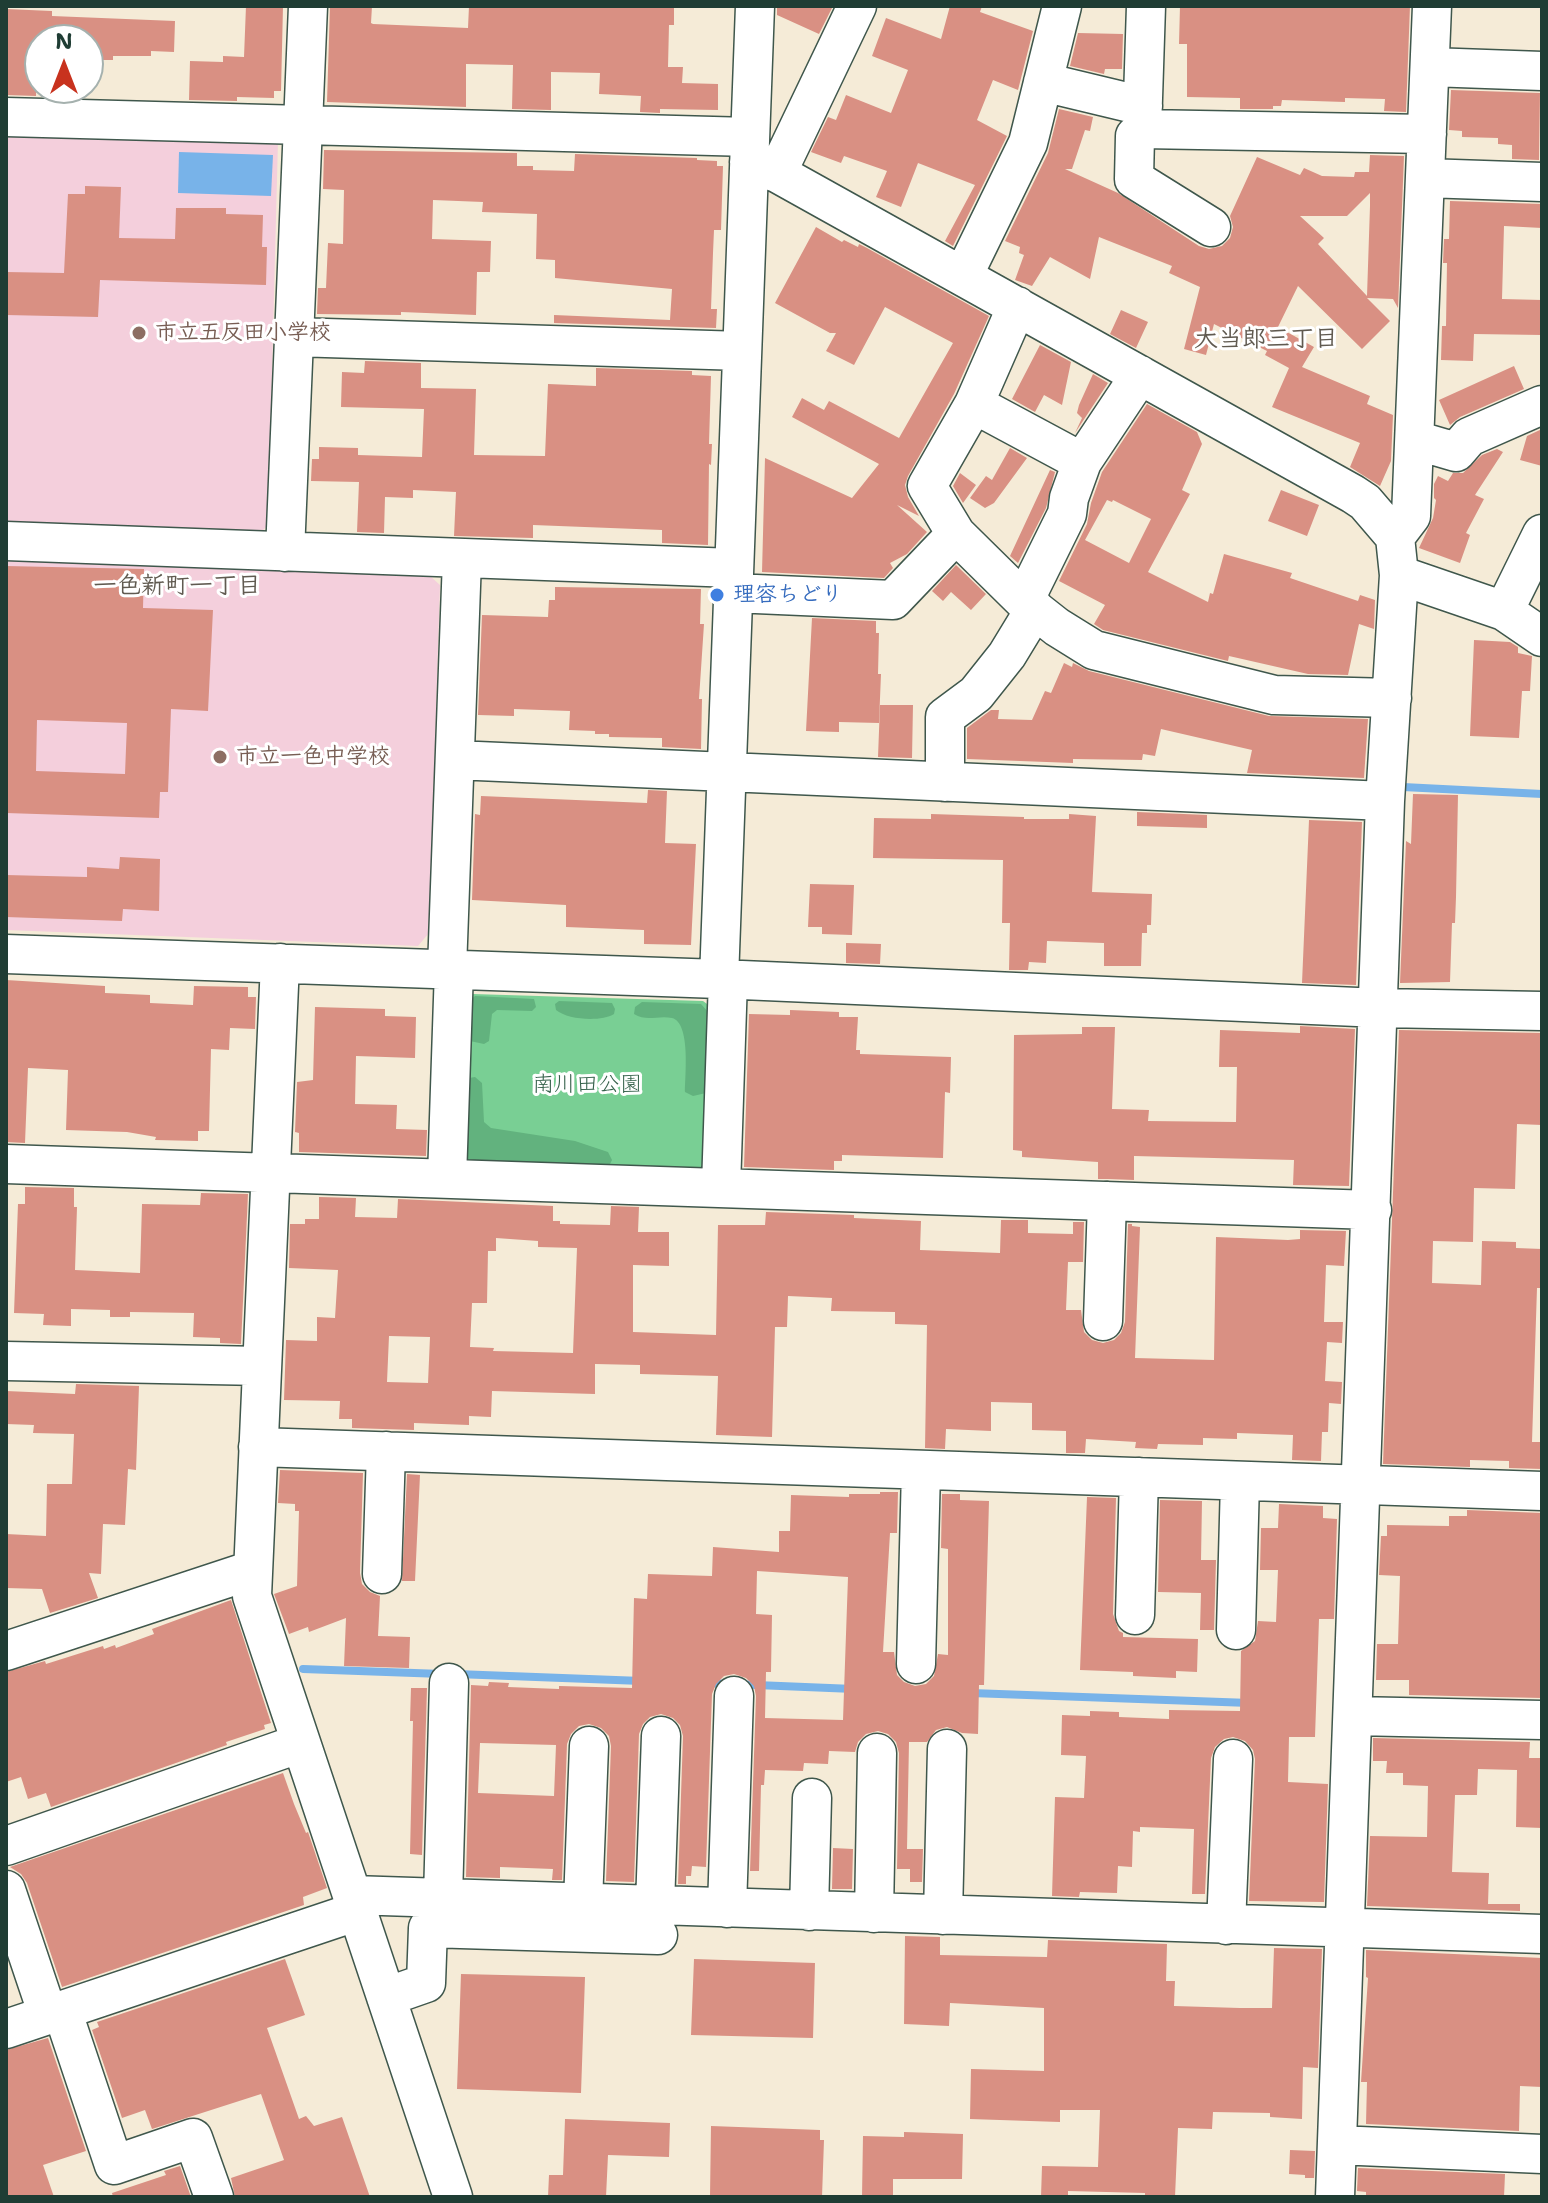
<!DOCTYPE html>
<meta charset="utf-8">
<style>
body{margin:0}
#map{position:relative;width:1548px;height:2203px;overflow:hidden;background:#f5ebd7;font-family:"Shantell Sans",sans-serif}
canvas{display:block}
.frame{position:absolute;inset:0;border:8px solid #1f3d34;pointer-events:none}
.north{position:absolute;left:24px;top:24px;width:80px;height:80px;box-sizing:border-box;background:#fff;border:2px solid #a5b1ae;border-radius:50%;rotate:0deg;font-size:22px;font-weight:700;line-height:32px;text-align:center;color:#1f3d34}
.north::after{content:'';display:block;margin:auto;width:28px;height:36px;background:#c8321e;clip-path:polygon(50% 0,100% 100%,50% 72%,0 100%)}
</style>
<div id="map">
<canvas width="1548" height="2203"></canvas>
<div class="frame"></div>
<div class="north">N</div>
</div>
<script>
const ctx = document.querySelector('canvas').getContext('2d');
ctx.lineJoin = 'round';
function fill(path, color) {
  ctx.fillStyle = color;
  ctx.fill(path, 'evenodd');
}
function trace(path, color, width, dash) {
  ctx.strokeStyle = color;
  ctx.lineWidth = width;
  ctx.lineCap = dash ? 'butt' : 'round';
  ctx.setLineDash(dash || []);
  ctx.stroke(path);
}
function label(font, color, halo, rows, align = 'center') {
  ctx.font = font + ' "Shantell Sans","Klee One",sans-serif';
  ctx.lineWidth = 6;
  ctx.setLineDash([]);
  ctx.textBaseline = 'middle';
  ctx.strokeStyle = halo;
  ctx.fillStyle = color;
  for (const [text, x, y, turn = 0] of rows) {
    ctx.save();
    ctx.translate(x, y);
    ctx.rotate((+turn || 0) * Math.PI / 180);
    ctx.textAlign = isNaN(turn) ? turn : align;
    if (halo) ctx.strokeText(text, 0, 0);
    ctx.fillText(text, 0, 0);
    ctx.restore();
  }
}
const built = new Path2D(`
 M6 133 278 141 268 525 260 533 6 525Z
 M6 557 430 576 440 585 429 933 418 946 6 930Z`);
const green = new Path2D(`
 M473 994 703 1001 714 1009 711 1165 702 1177 459 1160 463 1002Z`);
const forest = new Path2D(`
 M475 996 534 999 536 1007 532 1011 497 1010 492 1014 489 1041 484 1044 470 1041 467 1003Z
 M559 1001 612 1003 615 1009 614 1014C601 1022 568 1020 556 1010L555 1004Z
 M642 1002 701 1004 709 1013 706 1093 693 1096 685 1092C685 1076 691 1023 672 1018 658 1015 647 1022 634 1014L635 1007Z
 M475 1077 482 1083 484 1122 491 1128 575 1141 608 1152 612 1160 609 1166 471 1164 464 1156 469 1078Z`);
const water = new Path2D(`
 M179 152 273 155 271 196 178 193Z`);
const stream = new Path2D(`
 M1403 787 1542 794
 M303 1669 442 1674
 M456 1674 642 1681
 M707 1683 854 1689
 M971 1693 1250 1703`);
const building = new Path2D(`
 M246 6H283L281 91H274V98L237 97V101L189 100 190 61 223 62V56L244 57Z
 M330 6H372L371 23 373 24 468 28 469 6H674V25H669L668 67H683L682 83 718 84V110L660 109V113L640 112 641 96 599 94 600 73 551 72V110L512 109 513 65 466 64V107L327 102Z
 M777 6H833L819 34 777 15Z
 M950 6H982L980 12 1033 31 1018 90 993 80 977 120 1007 136 953 246 945 241 975 185 918 163 901 207 876 197 887 171 844 156 841 163 811 152 828 117 836 120 846 95 891 113 908 70 872 56 886 18 941 39Z
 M1180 6H1410L1406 112 1384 111 1385 99 1345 98V102L1282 100 1281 106H1273V109H1240V98L1187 97V44H1179Z
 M6 9 52 11V16L175 21 174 52 151 51V56H113V60H88V40H40V93L36 92V96L6 95Z
 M1078 33 1123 34 1122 69H1105L1104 74 1070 66Z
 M1451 90 1540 93 1539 160 1512 159V145L1498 144V138L1462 137V131L1449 130Z
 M1059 109 1093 117 1090 131 1085 130 1072 169H1065L1118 193 1199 246 1209 249 1222 246 1230 238 1233 227 1230 216 1257 157 1300 175 1304 168 1322 176 1354 177 1355 172H1369L1370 155 1404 156 1398 308 1393 299 1367 298 1390 321 1362 349 1298 286 1278 327 1314 347 1302 367 1370 396 1367 404 1393 415 1391 461 1380 486 1350 467 1360 443 1272 407 1289 368 1265 355 1267 351 1214 324 1206 355 1184 349 1200 287 1169 273 1172 266 1099 237 1090 279 1050 257 1032 286 1015 280 1024 255 1019 253 1020 247 1005 241 1048 153ZM1370 193V206L1367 296 1318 244 1324 238 1300 216H1347Z
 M324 150 517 153V166H533V170L574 171 575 154 697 158V160L717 161V166H723L721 230H714L713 253 711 309H717L716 328 554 323V315L670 320 672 289 555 278V260L536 259 537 214 482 212 483 202 433 200 432 239 491 241 490 272H477L476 315 401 312V315L317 314 318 288H326L328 243 343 244 344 190 323 189Z
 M85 186 121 187 119 238 175 239 176 208H226V214L263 215 262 247H267L266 285 100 280 98 317 6 315V272L64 273 68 194H85Z
 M1450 201 1542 204V228L1504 226 1502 299 1542 300V335L1474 334 1473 361 1441 360 1442 326H1446L1447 263H1443L1444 239H1449Z
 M816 227 842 242 844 240 858 247 859 244 867 248 989 316 954 394 908 476 905 485 908 497 919 516 897 505 927 532 907 554 890 563 893 568 884 578 762 572 765 458 852 498 879 464 792 417 802 398 824 410 829 401 899 438 953 343 885 307 854 365 826 351 836 333H830L775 303Z
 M1121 310 1148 322 1136 348 1110 334Z
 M1040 345 1071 362 1062 405 1044 395 1035 412 1012 399Z
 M365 361 421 363V388L476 389 474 455 545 456 548 384 596 386V368L692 371V375L711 376 709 444H712L711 465 709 464 708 545 662 543V530L533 525V538L454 536 456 492 413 490V498L385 497 384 533 357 532 359 482 311 481 312 459H319V447L358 448V455L422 457 424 409 341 407 342 372 364 373Z
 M1514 366 1524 389 1460 417 1450 425 1439 400Z
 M1093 374 1108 383 1075 433 1082 418 1077 413 1079 405Z
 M1147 404 1197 432 1202 444 1182 490 1190 494 1148 572 1208 602 1210 593 1213 594 1224 554 1292 573 1290 578 1358 601 1360 595 1375 600 1374 629 1359 624 1348 675 1308 674 1229 656 1228 661 1103 630 1094 624 1105 605 1059 581 1087 524 1091 503 1102 472ZM1107 500 1112 502 1113 500 1151 519 1129 563 1085 540Z
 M1542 429V466L1520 460 1527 436Z
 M1010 448 1027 458 994 503 985 508 970 498 986 476 992 480Z
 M1497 449 1503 452 1475 495 1484 499 1466 533 1470 535 1460 563 1419 548 1433 518 1436 500 1434 498V484L1438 476 1448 481 1453 473H1463L1482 455Z
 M1050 470 1055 472 1046 508 1018 563 1010 556Z
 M960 473 976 485 963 503 953 486Z
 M1281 490 1319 505 1307 536 1268 521Z
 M956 565 986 594 971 610 951 592 943 601 932 591Z
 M6 566 144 569 143 608 213 610 208 711 171 709 168 792H160L159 818 6 813ZM37 720 127 723 125 774 36 771Z
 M555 587 701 589 700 624H704L699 699H702L701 749 662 747V738L609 737V734H595V731L569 730 570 711 514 709V716L478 715 482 615 548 617 549 600H555Z
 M812 618 876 621V633H879L878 674H881L879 723 839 722V732L806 731Z
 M1474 640 1510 642 1518 647V653L1532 656 1530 691H1522L1519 738 1470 736Z
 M1064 663 1072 667 1073 663 1089 671 1269 716 1368 719 1364 778 1247 773 1252 750 1161 729 1155 756 1143 754 1142 760 1073 759V763L967 759V728L991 710H999L998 719 1032 720 1045 691 1051 693Z
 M880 705H913L912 758 878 757Z
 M648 790 667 791 665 843 696 844 691 945 644 944V930L566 927V905L472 900 475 814 480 815 481 796 647 803Z
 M1413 794 1458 795 1456 897 1455 923H1452L1450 982 1400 983 1406 841 1411 844Z
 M1137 812 1207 815V828L1137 826Z
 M931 814 1024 817V819H1069V814L1096 816 1092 892 1152 894 1151 925H1147V933H1142L1141 966H1104V943L1047 941 1046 963 1029 962 1028 970H1009L1010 923H1002L1003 860 873 858 874 818 931 819Z
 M1309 820 1362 822 1356 985 1302 983Z
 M120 857 160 859 159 911 123 909 122 921 6 917V875L87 877V867L119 869Z
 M810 884 854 885 852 935 822 934V927H808Z
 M846 943 881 944 880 964 846 963Z
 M6 980 105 986V993L150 995V1003L193 1005 194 986 248 987V997H256L255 1029 230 1028 229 1050 211 1049 209 1131H198V1141L155 1140 156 1137 127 1132 66 1130 68 1070 28 1068 25 1143 6 1142Z
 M315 1007 385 1009V1016L416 1017 415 1058 356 1056 355 1104 397 1105 396 1129 427 1130 426 1156 299 1152V1133L295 1132 297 1082 313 1080Z
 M790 1010 839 1012V1017H858L856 1050H860V1054L951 1057 950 1093 945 1092 943 1158 842 1155V1161H834V1170L744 1167 749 1014 790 1015Z
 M1300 1026 1355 1029 1349 1186 1293 1185 1294 1160 1134 1156V1180L1108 1179H1098V1162L1022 1157V1151L1013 1150 1014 1035 1082 1034V1027H1115L1112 1109 1149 1110 1148 1121 1236 1122 1237 1067H1219L1220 1030 1300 1033Z
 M1399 1030 1542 1033V1125L1517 1124 1515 1189 1474 1188 1473 1242 1433 1241 1432 1283 1481 1285 1482 1241 1516 1242V1248L1542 1249V1288H1537L1532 1442H1542V1469L1509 1468V1461L1470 1460V1467L1383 1464Z
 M25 1187 74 1188V1207H77L75 1270 140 1273 142 1204 200 1205 201 1193 248 1194 241 1344 220 1343V1338L193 1337 194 1313 130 1312V1317H110V1310L71 1309V1326L43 1325 44 1314 14 1313 18 1204H25Z
 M319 1197 356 1198 355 1217 397 1218 398 1199 553 1206V1221H560V1224L610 1225 611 1206 639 1207 638 1232H669V1266L633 1265V1332L716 1335 718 1225H765L766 1212 854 1215V1218L921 1221 920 1250 1000 1253 1001 1220H1028V1233L1073 1234V1222H1084L1083 1262H1068L1066 1310H1081L1084 1332 1092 1340 1103 1343 1114 1340 1121 1333 1125 1322 1128 1224H1132V1226L1140 1227 1135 1358 1214 1360 1216 1237 1288 1240 1300 1239V1230L1346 1231 1344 1266 1326 1265 1324 1322H1343L1342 1343 1327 1342 1325 1381 1342 1382 1341 1404 1329 1403 1328 1432H1322L1321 1461 1292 1460 1293 1435 1237 1433V1439L1203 1438V1445L1158 1444 1157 1449 1135 1448 1136 1442 1086 1439 1085 1453H1066V1431L1032 1430V1403L991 1402V1431L946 1429 945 1449 925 1448 927 1325 895 1324V1312L831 1311 832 1298 788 1296 787 1327H775L772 1437 716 1435 718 1376 640 1374V1365L595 1364V1394L492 1391 491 1417 469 1416V1425L414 1423V1430L352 1428V1419H339L340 1401 284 1400 286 1340 317 1341V1317L335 1318 338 1270 289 1268 290 1224H305V1219H319ZM496 1238 538 1241V1247L577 1248 573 1353 493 1351 494 1348 470 1347 472 1303H487L488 1251H496ZM389 1336 430 1337 428 1383 387 1382Z
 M76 1384 139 1386 136 1470 128 1469 125 1525 103 1524 101 1574 89 1573 98 1598 50 1613 42 1589 6 1588V1534L46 1536 47 1484H72L74 1434 33 1433 34 1425 6 1424V1391L75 1394Z
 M280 1470 363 1473 360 1573 362 1584 370 1592 380 1596 378 1636 410 1637 409 1668 344 1666 346 1618 309 1632 308 1627 289 1634 274 1594 297 1586 299 1511H295V1504L278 1503Z
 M407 1474 420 1475 415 1581H402Z
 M880 1492H898L897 1533H890L883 1652H894L897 1675 904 1682 915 1686 926 1684 934 1676 938 1654 948 1655V1549L941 1548 942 1494H960V1500L989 1501 984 1685H979L978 1734 962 1733 947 1727 936 1730 927 1742H909L907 1849H923L922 1882H910V1869H897L899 1753 896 1742 888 1734 878 1731 866 1734 858 1742 855 1752 829 1751 828 1764 804 1763 803 1771 765 1770 764 1785H761L759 1871H750L756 1696 754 1686 746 1678 734 1674 724 1676 716 1684 712 1694 706 1867 692 1866 691 1876H686V1884H678L683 1736 680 1725 673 1718 661 1714 650 1717 643 1724 639 1734 634 1882 606 1881 611 1746 609 1736 601 1728 589 1724 579 1726 571 1734 567 1744 562 1880H552L553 1869 500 1867V1878L466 1877 471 1685 488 1686 489 1682 509 1683 508 1687 559 1689V1686L632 1688 634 1598 647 1599 648 1574 712 1576 713 1547 779 1552V1531H790L791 1495 849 1497V1494H880ZM757 1571 848 1577 843 1720 765 1718 766 1672H771L772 1615 756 1614ZM480 1743 556 1745 554 1796 478 1793Z
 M1087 1497 1116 1498 1113 1614 1119 1631 1123 1633V1637L1198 1639 1197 1672 1176 1671V1678L1133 1676V1672L1080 1670Z
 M1160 1500 1202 1501 1201 1560H1216L1214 1630H1200L1201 1593 1158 1592Z
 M1279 1504 1323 1506V1518L1337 1519 1334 1619H1319L1315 1737H1289L1288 1782 1328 1784 1324 1902 1249 1901 1255 1759 1253 1750 1245 1741 1233 1737 1224 1739 1215 1747 1211 1758 1205 1894H1192L1194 1829 1140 1827V1832L1133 1831 1132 1867 1118 1866 1117 1893 1080 1892 1079 1897 1052 1896 1055 1797 1084 1798 1086 1756 1061 1755 1062 1715 1090 1716V1711L1119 1712V1717L1169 1719V1710L1240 1711 1241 1651 1255 1641 1258 1621 1276 1622 1278 1570H1260L1261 1528H1278Z
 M1467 1510 1542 1513V1698L1409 1695V1680H1376L1377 1644H1398L1400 1576 1379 1575 1381 1536H1387V1525L1449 1526V1516H1467Z
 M231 1600 271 1723 264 1725 265 1729 226 1742 227 1745 51 1807 46 1793 28 1799 21 1777 6 1782V1672L45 1661 46 1664 103 1646 104 1649 115 1645 116 1648 154 1634 152 1629Z
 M411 1688H427L422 1855 410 1854 413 1721H410Z
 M1373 1738 1530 1742 1529 1758H1542V1828L1516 1827 1517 1770 1478 1769 1477 1795H1455L1452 1872 1489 1873 1488 1904H1520V1911L1367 1906 1370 1836 1427 1837 1428 1786 1403 1785V1773H1386L1387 1761H1373Z
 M283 1773 294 1804 306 1833 308 1832 327 1888 303 1897 304 1905 62 1987 27 1883 21 1874 10 1867Z
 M833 1848 853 1849 852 1889H832Z
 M905 1936 940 1937V1955L1047 1957 1048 1940 1167 1944 1166 1981H1175L1174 2006 1240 2008H1272L1274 1948 1322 1949 1318 2068 1303 2067 1302 2119 1270 2117V2113L1213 2112 1212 2129 1178 2128 1175 2197H1145V2193L1068 2191V2197H1041L1042 2166 1098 2167 1100 2110H1060V2122L970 2119 971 2069 1044 2071V2008L950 2003 949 2026 904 2024Z
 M1366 1950 1542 1958V2087L1520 2086 1519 2131 1366 2124 1367 2082H1361L1368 1978 1366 1977Z
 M285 1959 305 2015 267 2028 299 2119 306 2116 314 2126 342 2117 370 2197H235L231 2178 284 2160 261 2094 152 2129 145 2110 122 2118 92 2030 99 2027 97 2022Z
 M694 1959 815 1963 813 2038 691 2035Z
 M461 1974 585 1977 581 2093 457 2089Z
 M48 2038 86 2151 43 2165 54 2197H6V2050Z
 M565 2119 670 2123 669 2157 608 2155 606 2197H548L549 2175H563Z
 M711 2126 820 2130V2140H824L822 2197H710Z
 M904 2132 963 2134 962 2179H893V2197H862L863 2136 904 2137Z
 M1290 2150 1315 2151 1314 2178H1305V2175L1289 2174Z
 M180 2166 191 2197H113L112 2193 166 2175 164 2171Z
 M1358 2168 1505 2174 1504 2197H1366V2192L1357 2191Z`);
const minor = new Path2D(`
 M1146 6 1142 129 1427 134
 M1430 67 1542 71
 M1043 82 1143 106
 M6 117 750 137
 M1142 129 1135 136 1134 179 1211 227
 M749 162 777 173 1353 494 1365 502 1395 537 1399 575 1385 801 1335 2197
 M777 173 857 6
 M1425 178 1542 182
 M963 276 1028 143 1062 6
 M1017 306 974 404 927 486 956 534 1024 601 1057 627 1094 650 1274 695 1392 698
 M294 337 742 351
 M974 404 1082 462
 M1415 440 1456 452 1469 437 1542 405
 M1395 537 1411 516 1432 6
 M6 541 734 568
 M285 552 308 6
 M1399 575 1504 611 1542 637
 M733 593 893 600 956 534
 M1024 601 1067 514 1069 498 1082 462 1140 375
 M1504 611 1542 534
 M455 760 1385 801
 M945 782V717L976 694 1007 655 1035 609
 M6 954 719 979 1380 1008 1542 1011
 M280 963 252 1596 453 2197
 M447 969 462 559
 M719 979 755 6
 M6 1164 1372 1210
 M447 1178 454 969
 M721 1187 728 979
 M1103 1321 1107 1201
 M6 1361 262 1366
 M258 1447 1542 1491
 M382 1574 386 1451
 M1135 1615 1139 1477
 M1236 1630 1240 1481
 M6 1651 252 1570
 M916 1664 921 1470
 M1353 1716 1542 1720
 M6 1846 301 1743
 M6 1890 48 2015
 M352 1895 1542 1934
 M443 1898 449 1683
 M583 1903 589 1746
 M655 1905 661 1736
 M727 1908 734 1696
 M809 1911 812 1798
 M874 1913 877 1753
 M943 1915 947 1749
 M1226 1925 1233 1759
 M386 1997 426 1983 428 1928 658 1935
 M62 2010 114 2165 193 2138 214 2197
 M6 2029 358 1911
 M1337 2145 1542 2154`);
const markers = [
 [139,333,8,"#8d6e63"],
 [717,595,8,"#3f7fe0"],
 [220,757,8,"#8d6e63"]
];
const educationNames = [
 ["市立五反田小学校",155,333],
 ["市立一色中学校",236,757]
];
const shopNames = [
 ["理容ちどり",733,595]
];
const parkNames = [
 ["南川田公園",587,1085]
];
const neighbourhoodNames = [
 ["大当郎三丁目",1266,340],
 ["一色新町一丁目",177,587]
];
fill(built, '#f4cfdc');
fill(green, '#79cf94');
fill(forest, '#62b27e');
fill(water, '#78b3e9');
trace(stream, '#78b3e9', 8);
fill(building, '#d99083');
trace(minor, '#3f574c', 41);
trace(minor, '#fff', 38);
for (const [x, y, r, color] of markers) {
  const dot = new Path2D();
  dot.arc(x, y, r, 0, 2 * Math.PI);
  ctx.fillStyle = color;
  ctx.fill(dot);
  trace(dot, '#fff', 3);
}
label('bold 22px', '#785e54', '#fff', educationNames, 'left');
label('bold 22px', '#366cbe', '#fff', shopNames, 'left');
label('22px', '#36624c', '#fff', parkNames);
label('bold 24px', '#605a50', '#fff', neighbourhoodNames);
</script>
